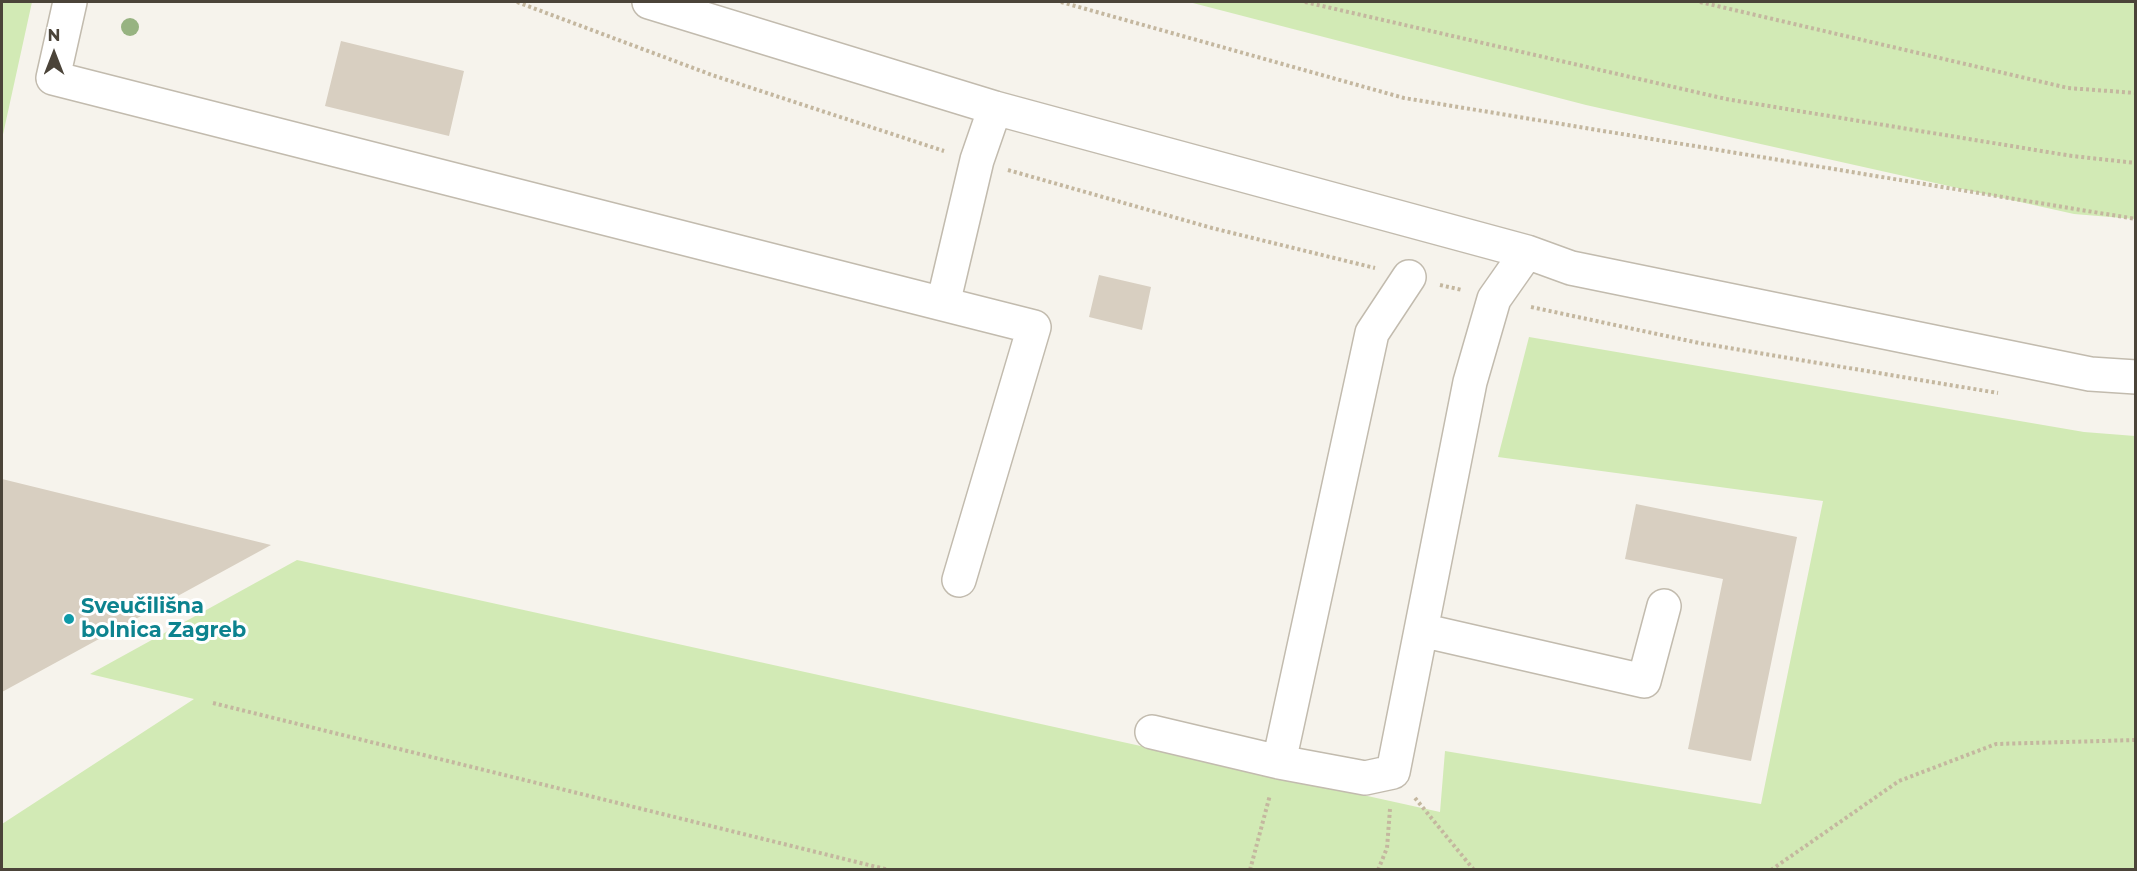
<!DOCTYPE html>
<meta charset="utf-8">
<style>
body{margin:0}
#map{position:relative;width:2137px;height:871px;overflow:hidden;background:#f6f3ec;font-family:Montserrat,sans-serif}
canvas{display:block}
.frame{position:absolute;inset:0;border:3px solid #4b4439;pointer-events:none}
.north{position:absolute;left:24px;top:24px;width:60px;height:60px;-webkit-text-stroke:4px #fff;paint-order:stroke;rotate:0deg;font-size:16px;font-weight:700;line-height:24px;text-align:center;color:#4b4439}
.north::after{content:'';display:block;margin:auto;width:21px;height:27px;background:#4b4439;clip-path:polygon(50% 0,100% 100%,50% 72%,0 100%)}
</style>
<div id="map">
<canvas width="2137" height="871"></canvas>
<div class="frame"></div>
<div class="north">N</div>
</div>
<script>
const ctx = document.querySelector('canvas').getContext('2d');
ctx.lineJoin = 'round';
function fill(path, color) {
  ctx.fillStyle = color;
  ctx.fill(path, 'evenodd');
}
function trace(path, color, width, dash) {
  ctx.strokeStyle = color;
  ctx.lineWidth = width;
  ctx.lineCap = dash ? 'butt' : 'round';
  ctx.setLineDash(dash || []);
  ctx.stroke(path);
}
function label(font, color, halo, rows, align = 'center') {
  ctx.font = font + ' Montserrat,sans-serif';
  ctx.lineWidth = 6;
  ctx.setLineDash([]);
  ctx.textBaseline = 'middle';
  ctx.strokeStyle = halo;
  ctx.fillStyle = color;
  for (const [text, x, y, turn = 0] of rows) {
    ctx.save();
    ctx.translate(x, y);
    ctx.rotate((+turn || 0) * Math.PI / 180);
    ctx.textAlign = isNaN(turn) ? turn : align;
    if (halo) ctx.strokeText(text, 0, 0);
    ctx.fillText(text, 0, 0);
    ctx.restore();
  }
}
const green = new Path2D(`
 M2 2H32L2 139Z
 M1189 2H2135V219L2074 214 1586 105Z
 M1529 337 2084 432 2135 436V869L2 870V824L194 699 90 674 297 560 1440 812 1445 751 1761 804 1823 501 1498 457Z`);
const building = new Path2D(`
 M341 41 464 71 449 136 325 106Z
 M1099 275 1151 287 1142 330 1089 317Z
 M2 479 271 545 2 692Z
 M1636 504 1797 537 1751 761 1688 749 1723 579 1625 559Z`);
const path = new Path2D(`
 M517 2 712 75 944 151
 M1061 2 1404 98 2136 219
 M1305 2 1726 99 2072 156 2136 163
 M1700 2 2068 88 2136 93
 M1008 170 1212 228 1375 268
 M1440 285 1462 290
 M1531 307 1699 343 1998 393
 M213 703 889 870
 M1415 798 1474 870
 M1250 870 1270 795
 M1378 870 1387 848 1390 809
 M1771 870 1899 781 1996 744 2136 740`);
const minor = new Path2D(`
 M70 2 53 78 943 304 977 160 995 108
 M649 2 995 108 1527 252 1571 268 2090 374 2136 377
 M1409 277 1372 333 1279 762 1365 778 1393 772 1470 382 1494 299 1527 252
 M943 304 1034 327 959 580
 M1421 630 1644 681 1664 606
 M1152 732 1279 762`);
const trees = [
 [130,27]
];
const markers = [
 [69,619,6,"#0f9aa8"]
];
const cultureNames = [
 ["Sveučilišna",81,607],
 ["bolnica Zagreb",81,631]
];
fill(green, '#d2eab5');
fill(building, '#d8cfc1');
trace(minor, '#c2bbae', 36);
trace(path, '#c4b79f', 4, [3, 3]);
trace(minor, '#fff', 33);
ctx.fillStyle = '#97b381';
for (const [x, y] of trees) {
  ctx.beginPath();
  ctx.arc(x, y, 9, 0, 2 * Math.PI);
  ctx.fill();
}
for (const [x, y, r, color] of markers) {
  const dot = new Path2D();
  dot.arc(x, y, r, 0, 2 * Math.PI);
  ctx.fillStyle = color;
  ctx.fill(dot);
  trace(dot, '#fff', 2);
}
label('bold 21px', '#0d838f', '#fff', cultureNames, 'left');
</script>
